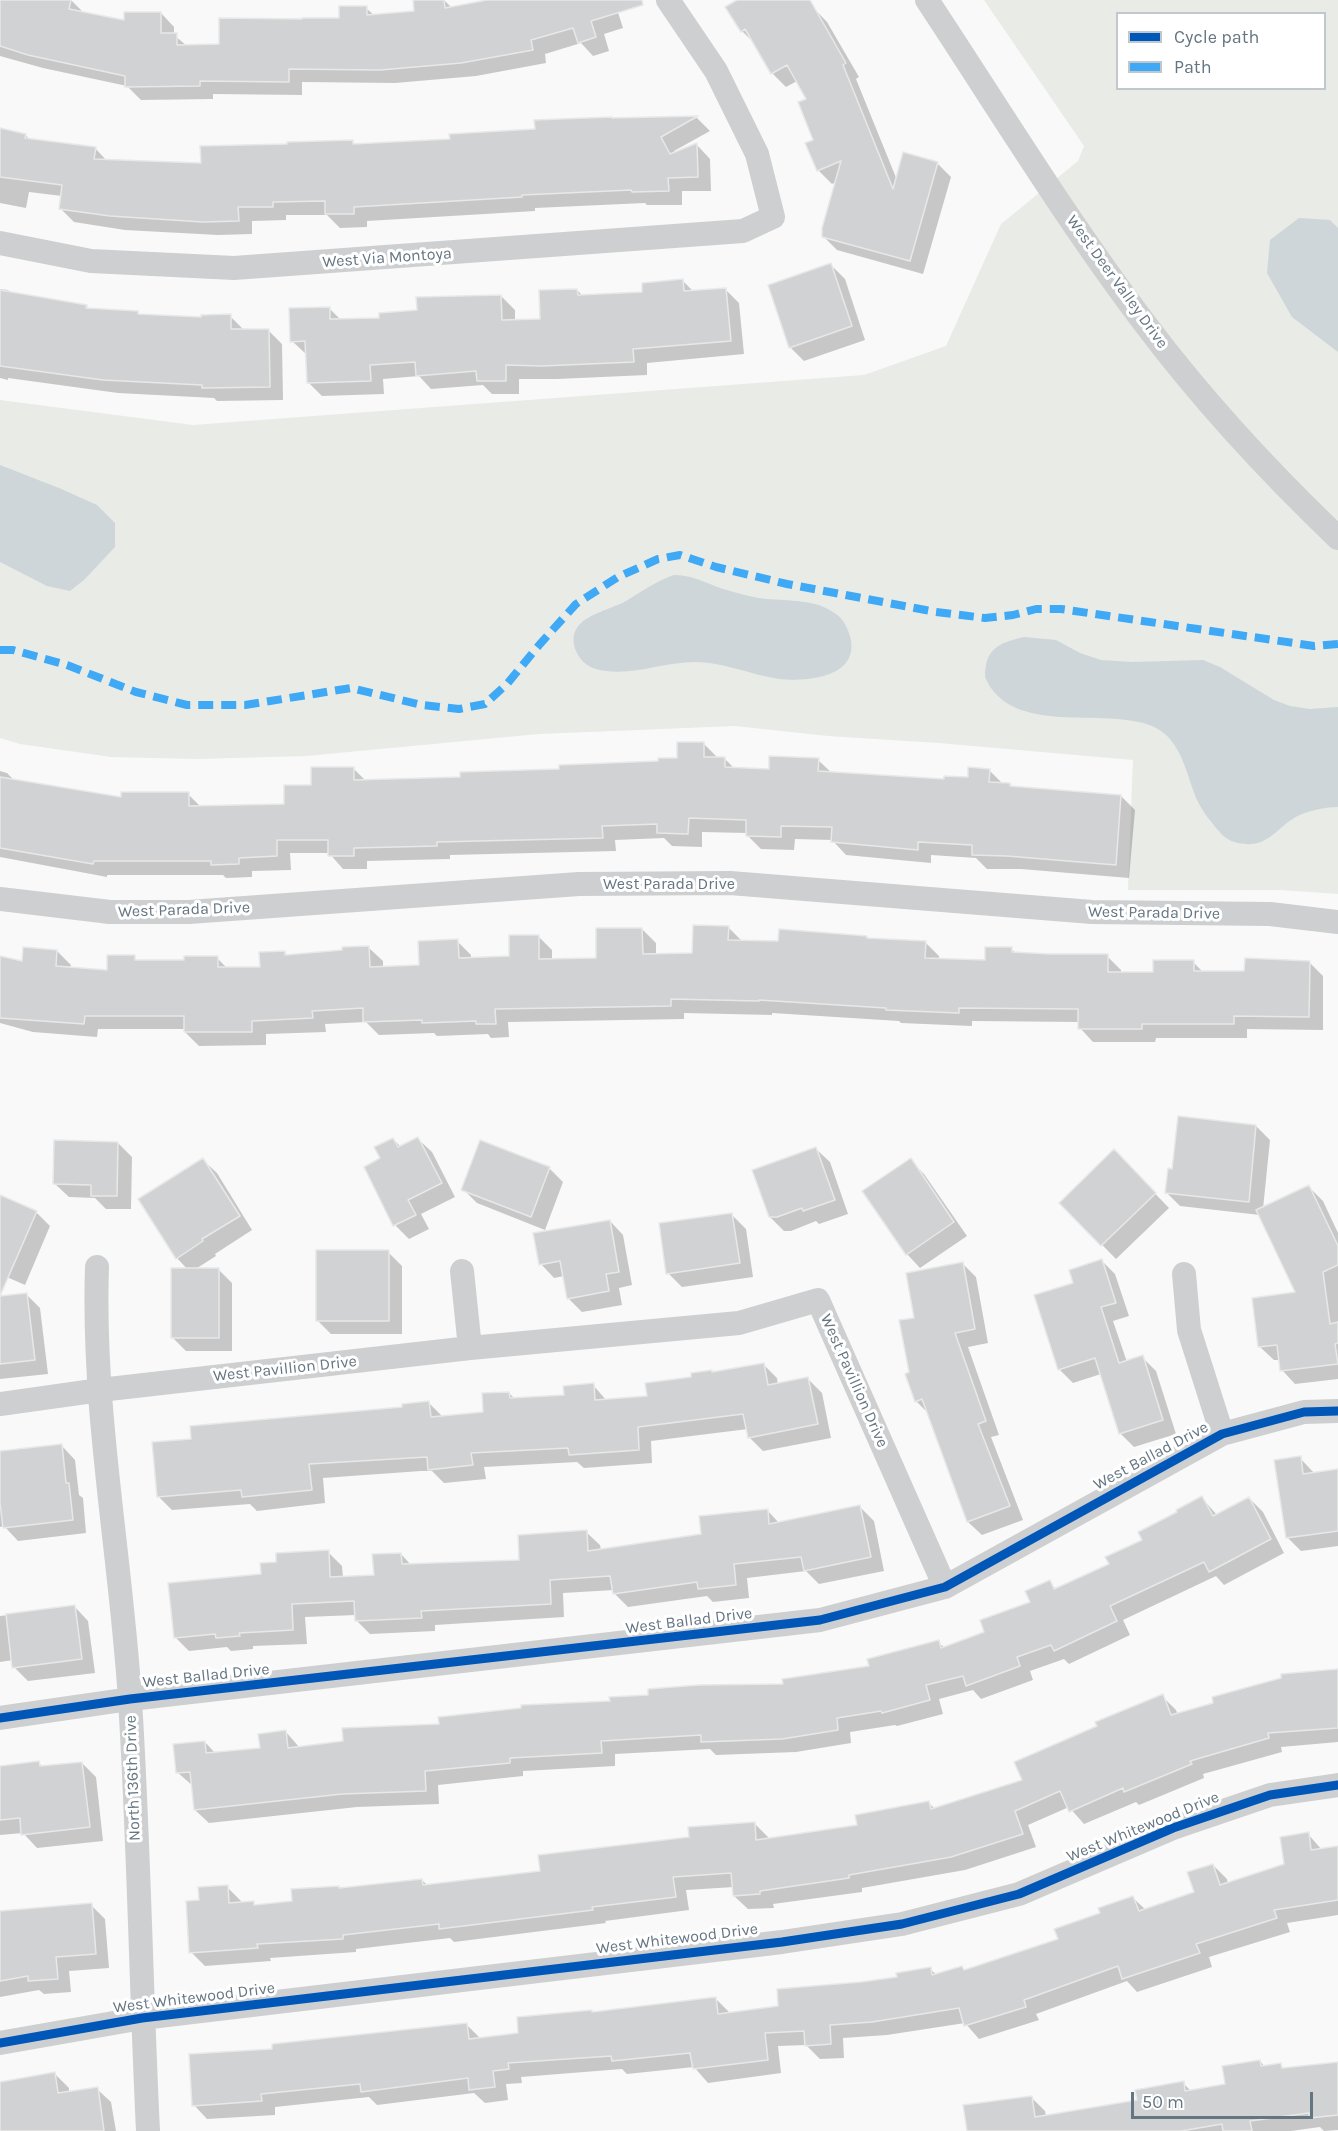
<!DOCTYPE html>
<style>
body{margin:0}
#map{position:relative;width:1338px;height:2131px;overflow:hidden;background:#f9f9f9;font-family:Karla,sans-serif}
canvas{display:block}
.legend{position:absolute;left:1116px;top:12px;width:210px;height:78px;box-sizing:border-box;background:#fff;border:2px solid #c1c8cd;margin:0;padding:8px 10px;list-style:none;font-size:18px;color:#657683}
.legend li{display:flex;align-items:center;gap:12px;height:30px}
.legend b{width:30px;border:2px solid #c1c8cd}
.scale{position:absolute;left:1131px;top:2092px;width:182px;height:27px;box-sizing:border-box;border:3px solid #657683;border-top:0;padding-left:8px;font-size:18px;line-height:21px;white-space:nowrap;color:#657683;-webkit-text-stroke:4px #fff;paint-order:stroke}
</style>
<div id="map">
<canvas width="1338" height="2131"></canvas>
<ul class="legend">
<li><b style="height:8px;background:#0057b8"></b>Cycle path</li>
<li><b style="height:8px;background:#3fa9f5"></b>Path</li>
</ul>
<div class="scale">50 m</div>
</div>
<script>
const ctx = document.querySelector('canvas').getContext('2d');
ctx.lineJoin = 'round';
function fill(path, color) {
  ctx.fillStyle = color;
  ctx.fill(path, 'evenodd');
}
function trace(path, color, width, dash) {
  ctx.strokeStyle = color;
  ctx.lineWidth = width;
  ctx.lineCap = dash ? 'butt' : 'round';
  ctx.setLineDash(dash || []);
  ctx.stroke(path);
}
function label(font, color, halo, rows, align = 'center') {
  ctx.font = font + ' Karla,sans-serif';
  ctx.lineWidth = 6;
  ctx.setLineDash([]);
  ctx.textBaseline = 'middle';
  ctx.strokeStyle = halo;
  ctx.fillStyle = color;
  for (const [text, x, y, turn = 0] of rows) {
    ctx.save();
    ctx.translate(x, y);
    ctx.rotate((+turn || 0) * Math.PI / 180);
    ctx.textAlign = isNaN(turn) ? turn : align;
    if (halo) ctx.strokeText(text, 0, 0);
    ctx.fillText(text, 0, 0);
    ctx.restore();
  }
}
const green = new Path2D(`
 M984 0H1338V894L1281 890H1128L1133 760 939 743 828 736 735 726 539 734 306 756 197 759 111 757 20 744 0 738V400L193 425 864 375 946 346 1001 224 1078 161 1084 146ZM1118 14H1324V88H1118Z`);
const water = new Path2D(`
 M1299 218 1330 220 1338 228V352L1292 317 1267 273 1270 240Z
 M0 465 59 488 97 505 115 523V547L84 580 70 591 47 586 0 562Z
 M674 575C695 575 711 586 730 591 742 594 754 598 766 599 788 601 817 599 836 614 844 620 847 627 850 636 861 677 808 682 779 679 752 675 722 662 695 662 662 662 628 678 596 669 586 666 580 660 576 651 563 617 607 612 626 601 643 591 656 581 674 575Z
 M1024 637 1056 640 1080 653 1101 660 1132 662 1203 660 1220 667 1274 700 1290 706 1310 709 1338 707V807C1324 807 1306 811 1294 818 1274 831 1266 849 1238 843 1228 841 1223 836 1216 828 1209 819 1203 812 1198 802 1186 776 1183 739 1152 726 1104 706 1011 738 985 677 985 648 999 643 1024 637Z`);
const shadow = new Path2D(`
 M0 0H71L84 13 126 22 161 13 174 27V35L187 46H220L341 19 366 8 375 16 416 13 430 0H444L452 8 494 0H614L623 28 604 34 609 51 593 56 581 43 545 54 546 63 476 76 395 83 302 82V95L213 94V99L141 100 127 86 43 68 0 56Z
 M740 0H806L827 22 859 77 856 79 897 180 937 163 951 177 923 274 837 250 823 236 836 182 832 184 818 170 808 100 797 81 786 87 772 73 756 45 742 31Z
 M697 118 710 131 674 151 675 154 697 145 710 159 711 191H682V205H647L645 203 535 208V211L367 221V227L340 228 327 215H286V220L252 221V234L218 235 125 230 74 222 60 208 62 196 29 192 26 208 0 203V129L25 135 31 140 95 148 107 161 202 165 352 142 356 145 451 141 613 120Z
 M831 265 845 279 865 340 804 361 790 347Z
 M683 281 694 292 725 289 739 303 744 354 647 363V375L557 379H519V394H492L483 385 431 389 419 376 383 379 384 394 322 396 308 382 307 355 292 341 329 308 341 320 381 319 501 296 515 310V321H542L577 290 583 296 644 293Z
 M0 289 8 290 11 293 86 306 90 310 138 313 141 316 202 318 230 316 245 331 268 330 282 344 283 400 217 401 214 398 118 393 8 378V380L0 378Z
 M704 744 718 758 725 759 735 769 770 770 818 760 832 773 945 781 969 779 989 770 1003 784H1010L1013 788 1121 796 1135 810 1129 878 1021 869H987L976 858 931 855V863L846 855 832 840 795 839 794 850 761 849 747 835V833L702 832V847L672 846 664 838 615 840 616 851 450 855V859L367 861V869H343L329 853H290L291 870 252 871V877L226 878 223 875H107V877L0 857V771L7 773 14 780 123 799 188 794 202 808 286 805 312 786 354 769 366 781 461 778 678 760Z
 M728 927 742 941 869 940 925 942 939 956V960L986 961 1011 949 1016 953 1107 956 1121 970V973H1154L1193 962 1204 973H1246L1309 962 1323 976V1030L1247 1029V1038H1156L1155 1042H1093L1080 1028V1022L972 1021V1026L901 1023 899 1021 772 1013V1015L684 1013V1019L508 1022 509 1037 491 1038 488 1034 437 1036 434 1033 379 1035 366 1022 325 1024 326 1032 266 1034V1045L199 1046 185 1032V1029H98L97 1037 33 1032 0 1023V957L23 963 57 951 71 965 70 968 108 971 134 957 139 962H185L217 958 228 969 261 968 284 952 288 956 369 948 383 961V968L421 966 457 941 471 955V959L511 957 538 936 552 950V960L598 959 642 929 656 943V955L694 954Z
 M1256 1126 1270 1140 1263 1209 1309 1187 1323 1201 1338 1233V1379L1295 1384 1282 1370 1280 1360H1274L1260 1347 1297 1294 1260 1215 1180 1206 1166 1192 1173 1170Z
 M393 1139 401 1147 418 1139 432 1152 455 1197 421 1214 429 1229 409 1239 395 1225 366 1168 382 1159Z
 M118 1143 132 1157 131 1209H106L95 1198 69 1197 55 1184Z
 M816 1149 830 1162 848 1214 819 1224 816 1221 791 1231H784L770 1217Z
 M1114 1151 1169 1208 1116 1259 1061 1203Z
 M203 1160 217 1173 252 1230 215 1254 216 1256 194 1270H219L232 1283V1351H186L172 1337 188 1270 177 1258Z
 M910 1160 924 1174 967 1236 920 1268 907 1254Z
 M549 1168 563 1182 545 1230 477 1203 463 1189Z
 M0 1197 36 1212 50 1226 25 1285 0 1274Z
 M732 1215 746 1229 753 1277 682 1287 668 1273Z
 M610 1221 623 1235 632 1285 619 1288 622 1305 582 1312 568 1298 564 1276 554 1278 541 1264Z
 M388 1252 402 1266V1334H331L317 1320Z
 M1102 1261 1115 1274 1129 1316 1113 1321 1127 1362 1142 1357 1156 1371 1176 1434 1134 1447 1120 1433 1101 1374 1073 1383 1059 1369Z
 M962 1263 976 1277 988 1343 968 1347 999 1435 991 1437 1023 1520 982 1535 968 1522 929 1414 916 1401V1319Z
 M27 1295 40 1308 48 1374 0 1379V1298Z
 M763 1364 777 1378 778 1385 808 1379 822 1393 831 1438 763 1451 749 1437 748 1429 651 1441 652 1463 584 1468 577 1462 484 1467 486 1479 444 1483 432 1471H421L323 1478 325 1503 257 1511 250 1504 172 1510 158 1496 193 1441 404 1409 429 1403 443 1417 485 1413 509 1393 515 1399 566 1397 593 1385 607 1401 648 1398 712 1371 714 1374Z
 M62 1446 75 1460 79 1495 83 1498 86 1533 18 1541 4 1526 0 1527V1453Z
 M1300 1458 1315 1474 1338 1471V1546L1301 1551 1287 1537Z
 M1202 1498 1217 1515 1249 1498 1263 1512 1284 1553 1224 1585 1216 1576 1123 1620 1130 1635 1069 1664 1064 1659 1030 1671 1033 1680 981 1699 973 1690 939 1699 943 1714 897 1726 895 1725 850 1732 851 1743 796 1752 716 1755 710 1749 615 1754V1766L523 1771V1776L438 1785 439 1804 357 1807 209 1823 195 1810 193 1786 177 1772 205 1742 216 1754 262 1749 286 1732 300 1748 345 1743 440 1725 611 1702 784 1685 871 1667 938 1642 945 1648 986 1633 1032 1602 1049 1582 1057 1590 1111 1565Z
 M860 1507 874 1521 884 1571 819 1584 806 1571 747 1578 749 1598 713 1602 707 1596 628 1607 614 1593V1590L563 1593 564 1617 435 1625V1631L370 1634 356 1620V1615L305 1617 307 1644 253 1646V1649L231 1651 227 1647 189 1651 175 1637 278 1563 328 1552 342 1566 343 1578 375 1576 401 1554 411 1565 521 1561 586 1532 600 1545 601 1550 702 1535 767 1510 780 1524Z
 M75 1607 88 1621 95 1673 28 1681 14 1667 13 1660 0 1662V1616Z
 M1338 1671V1742L1281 1747 1282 1752 1203 1774 1204 1778 1139 1805 1136 1802 1084 1824 1069 1807 1028 1825 1036 1847 965 1870 862 1888V1892L773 1904 774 1908 748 1909 734 1896V1887L686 1890 689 1910 605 1921 606 1923 454 1942 450 1938 356 1949V1952L270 1958 271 1961 205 1966 191 1952 200 1902 227 1887 241 1901V1904L254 1903 256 1906 294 1903 339 1887 340 1889 422 1880 428 1886 541 1873 755 1824 768 1837 769 1840 859 1827 929 1803 935 1809 1024 1781 1099 1726 1162 1696 1176 1710 1178 1715Z
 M39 1763 43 1767 82 1763 96 1777 103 1841 37 1848 23 1833 0 1835V1773Z
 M1308 1834 1322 1850 1338 1848V1915L1287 1923 1290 1932 1209 1957 1212 1967 1137 1992 1127 1981 1036 2014 1039 2020 979 2039 965 2023 887 2035 843 2038 844 2058 820 2059 806 2045 778 2046 781 2073 708 2083 694 2067 627 2074 622 2069 521 2077 522 2083 506 2084 508 2100 485 2103 474 2093 377 2105 369 2097 275 2107V2115L207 2119 194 2105 274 2051 466 2024 480 2038 520 2035 593 2013 716 1999 730 2013 780 2007 862 1984 898 1978 930 1969 937 1975 965 1971 1059 1940 1133 1898 1146 1910 1196 1893 1213 1865 1227 1879 1228 1884 1285 1865Z
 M91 1905 105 1919 109 1968 69 1971 71 1992 44 1994 39 1990 0 1997V1932Z
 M1260 2061 1265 2067 1280 2065 1285 2069 1338 2064V2130L1324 2131 1320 2127 1291 2131H968L1031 2097 1045 2111 1046 2116 1139 2101 1183 2083 1191 2091 1227 2085Z
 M55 2074 69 2088V2093L97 2089 111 2102 116 2131H0V2084Z`);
const building = new Path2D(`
 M0 0H71L69 9 124 20V12H161V33H177V45L219 44V18L302 19V18H339V6H367V15L414 11 413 0H444L445 8 487 0H642L643 5 591 21 596 37 578 43 573 28 531 40 533 50 461 63 380 70 289 69V82L200 81V86L125 87V76L28 55 0 46Z
 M737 0H810L846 63 843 65 893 189 903 152 938 162 910 261 822 237V228L841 161 817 171 805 143 813 140 798 102 806 99 787 65 771 74 745 29 741 32 725 7Z
 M698 116 661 137 670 154 697 143 698 177 668 178 669 191 632 192 631 190 522 195V197L354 207V214H325V201L273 202V207H238L239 221 203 222 110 216 59 209 62 185 0 177V128L26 134 25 138 96 147 94 159 201 163 200 146 287 144V142L353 140V144L450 139 449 134 535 129 534 120 612 117V118Z
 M831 263 852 326 789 348 768 285Z
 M683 279 684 291 726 288 731 341 633 349 634 362 542 366 506 365V381H477L476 371 416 376 415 362 370 365 371 381 307 383 305 341 290 342 289 308 330 307V319L379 318V313L417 310 416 297 501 295 502 320 540 319 539 290 577 289 578 295 642 292V283Z
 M0 290 87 305 86 308 138 311V314L201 317V315L231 314V329H269L270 387 202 388V385L103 380 0 366Z
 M677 742H704V757H725V767L769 769V756L819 758 818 771 944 779V776L968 777V767L990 769 989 782 1010 783V786L1121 795 1116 865 1007 856 972 855V845L918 842V850L831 842 832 827 781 826V837L746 836V820L689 818 688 834 657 833V824L602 826 603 838 437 842V846L354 848V856H328V840H277V856L239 858V864L211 865V861H94L93 864 0 848V777L121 797V792H189V806L284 804V785H311V767H354V780L460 777V772L559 769V765L658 761V758H677Z
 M693 925 729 926 728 940 778 941 779 929 867 936V938L926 941 925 958 985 960V947H1012V952L1049 954H1108V972H1153V960H1194V971H1244L1245 958 1310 961 1309 1017 1234 1016V1024H1142V1029H1078V1009L959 1008V1013L886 1010V1008L759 1000V1001L671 999V1006L495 1009 496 1024H476V1021L422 1023V1020L363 1022V1008L312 1011 313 1018 252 1021V1032H184V1016H85L84 1024 0 1018V956L22 961 23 947 57 950 56 966 107 970V955H135V960H184V956H218V967H260L259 952 285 951V955L342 950V947L369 946 370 967 419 965 418 941 458 939 459 958 509 956V935H539V959L596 958V928H642L643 954 692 953Z
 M1178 1116 1256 1125 1249 1202 1165 1193 1168 1168 1172 1169Z
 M418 1137 442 1183 408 1200 416 1215 393 1226 364 1167 380 1158 374 1147 393 1138 398 1147Z
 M54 1140 118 1142 117 1196H91V1185L53 1184Z
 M480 1140 550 1167 531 1217 461 1190Z
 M816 1147 835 1200 803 1211 802 1208 777 1217H769L752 1170Z
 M1114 1149 1156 1193 1101 1246 1059 1203Z
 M203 1158 240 1216 202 1239 203 1241 176 1259 138 1199Z
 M911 1158 954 1222 906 1255 862 1191Z
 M1309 1185 1338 1246V1265L1323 1272 1330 1324 1338 1322V1343L1335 1344 1338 1364 1280 1371 1277 1345 1258 1347 1252 1298 1295 1292 1256 1210Z
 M0 1195 37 1211 0 1296 27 1293 35 1360 0 1364Z
 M732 1213 740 1263 666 1274 659 1223Z
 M610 1220 619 1272 606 1274 609 1291 567 1299 560 1261 539 1265 533 1233Z
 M316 1250H389V1321H316Z
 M1102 1259 1116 1303 1101 1307 1119 1363 1143 1355 1163 1420 1119 1434 1095 1358 1058 1370 1034 1295 1073 1283 1069 1270Z
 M963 1262 975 1329 955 1333 986 1421 978 1424 1010 1506 967 1522 922 1399 915 1402 905 1374 909 1372 899 1320 914 1318 906 1273Z
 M171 1268H219V1338H171Z
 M764 1363 768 1385 808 1377 818 1424 748 1438 743 1414 638 1427 639 1450 569 1455 568 1448 471 1453 473 1465 428 1470 427 1457 309 1464 312 1490 242 1497 241 1490 157 1497 152 1442 191 1439 190 1426 402 1407V1404L429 1401 431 1417 483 1412 482 1393 509 1392 510 1398 564 1395 563 1386 594 1383 595 1400 647 1396 645 1383 691 1377V1373L712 1370V1372Z
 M62 1444 66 1483H69L73 1520 3 1528 0 1503V1451Z
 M1301 1456 1303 1474 1338 1469V1531L1286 1538 1274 1460Z
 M1202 1496 1213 1516 1249 1497 1271 1539 1209 1572 1204 1562 1110 1606 1117 1621 1054 1651 1051 1645 1017 1657 1020 1666 966 1686 963 1676 926 1685 930 1700 882 1713 881 1711 837 1718 838 1730 782 1739 701 1742V1735L601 1741 602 1753 510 1758V1763L425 1771 426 1791 342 1794 194 1810 190 1772 176 1773 173 1744 205 1741 206 1753 260 1748 258 1734 286 1730 288 1748 343 1741 342 1728 439 1724 438 1717 521 1708V1705L610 1701 609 1697 648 1695V1689L699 1685 783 1684 782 1679 869 1666 867 1659 939 1640 941 1648 984 1632 980 1620 1030 1602 1025 1591 1050 1580 1054 1589 1109 1564 1105 1557 1142 1540 1138 1532 1177 1512 1176 1510Z
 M860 1505 871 1557 804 1571 801 1557 734 1564 736 1585 698 1589 697 1582 613 1594 610 1576 550 1580 551 1604 421 1611 422 1618 355 1621 354 1601 292 1604 293 1630 239 1633 240 1636 216 1638 215 1634 174 1638 168 1583 261 1574 260 1563 276 1562V1553L329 1550 330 1577 374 1575 372 1554 401 1553 402 1564 519 1560 518 1535 587 1530 588 1551 701 1534 699 1516 768 1509 769 1524Z
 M75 1605 82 1659 12 1668 6 1614Z
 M1338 1669V1728L1268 1733 1269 1738 1190 1761 1192 1764 1124 1792 1123 1788 1069 1812 1060 1791 1015 1811 1023 1834 951 1857 849 1875V1878L760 1891V1894L733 1896 731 1873 673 1877 676 1897 592 1907 593 1910 439 1929V1924L343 1935V1939L257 1944 258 1948 189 1953 186 1901 199 1900 198 1887 228 1885 229 1903 254 1901V1905L292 1901 291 1889 339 1886V1888L422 1879 423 1885 540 1871 538 1855 689 1837 688 1827 755 1822 756 1840 857 1825 855 1815 929 1801 931 1809 1022 1780 1014 1762 1097 1726 1095 1722 1163 1694 1171 1715 1213 1703 1212 1697 1281 1678V1674Z
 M39 1761 40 1766 82 1762 90 1827 21 1835 20 1818 0 1820V1766Z
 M1309 1832 1311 1850 1338 1846V1900L1274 1910 1277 1918 1196 1944 1200 1953 1122 1979 1118 1966 1024 2000 1026 2007 964 2026 959 2008 872 2022 830 2025 831 2044 805 2046 804 2031 765 2033 768 2060 693 2069 690 2053 612 2061 611 2056 508 2063 509 2069 493 2071 495 2087 469 2090 468 2078 361 2092 360 2084 261 2094 262 2101 192 2106 189 2054 272 2049V2044L467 2023 469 2039 518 2033 517 2017 592 2010V2012L716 1997 718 2014 778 2006 777 1989 861 1982 897 1977 896 1973 931 1967 932 1975 962 1966 964 1970 1058 1939 1054 1929 1100 1913 1098 1908 1133 1896 1139 1911 1194 1892 1187 1872 1213 1864 1220 1885 1284 1864 1280 1837Z
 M92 1903 96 1954 56 1957 58 1979 28 1981V1976L0 1981V1911Z
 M1260 2060 1261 2066 1281 2063 1282 2068 1338 2062V2115L1309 2118V2113L1250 2121 1252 2131H1223L1222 2124 1181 2131H967L963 2105 1032 2096 1035 2117 1137 2100 1135 2090 1184 2081 1185 2091 1225 2084 1222 2066Z
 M55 2072 58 2093 98 2087 104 2131H0V2082Z`);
const minor = new Path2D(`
 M927 0C999 109 1067 221 1146 325 1204 402 1269 472 1338 538
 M0 243 91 261 234 268 743 231 773 217 757 154 716 71 668 0
 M0 899 110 912H189L579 884 730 883 1092 912 1270 914 1338 922
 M97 1267C92 1412 121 1556 130 1700 139 1844 141 1988 148 2131
 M462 1271 470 1348
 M1184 1274 1189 1330 1222 1434
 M0 1404 100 1390 470 1348 739 1323 818 1300 945 1587
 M0 1718 130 1699 820 1620 945 1587 1222 1434 1304 1412 1338 1411
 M0 2043 142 2018 782 1942 902 1924 1019 1894 1173 1828 1270 1795 1338 1785`);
const quiet = new Path2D(`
 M0 650H13L67 665 136 692 187 705H245L351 688 422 705 459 709 485 704 507 684 540 644 576 604 618 577 658 559 680 555 716 567 787 584 936 612 985 618 1013 615 1036 609H1061L1314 646 1338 644`);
const cycleway = new Path2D(`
 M0 1718 130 1699 820 1620 945 1587 1222 1434 1304 1412 1338 1411
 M0 2043 142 2018 782 1942 902 1924 1019 1894 1173 1828 1270 1795 1338 1785`);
const streetNames = [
 ["West Via Montoya",387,258,-4],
 ["West Deer Valley Drive",1117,282,54],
 ["West Parada Drive",669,884],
 ["West Parada Drive",184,910,-2],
 ["West Parada Drive",1154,913,1],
 ["West Pavillion Drive",285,1369,-6],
 ["West Pavillion Drive",854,1381,66],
 ["West Ballad Drive",1151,1456,-28],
 ["West Ballad Drive",689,1621,-7],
 ["West Ballad Drive",206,1676,-6],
 ["North 136th Drive",133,1778,-92],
 ["West Whitewood Drive",1143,1827,-22],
 ["West Whitewood Drive",677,1939,-7],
 ["West Whitewood Drive",194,1998,-7]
];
fill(green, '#e8ebe6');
fill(water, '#ced6d9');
fill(shadow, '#0003');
fill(building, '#d0d2d3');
trace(building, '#e8e8e8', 1.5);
trace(minor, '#cecfd0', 24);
trace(quiet, '#3fa9f5', 8, [15, 8]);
trace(cycleway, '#0057b8', 9);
label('16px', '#657683', '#fff', streetNames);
</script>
